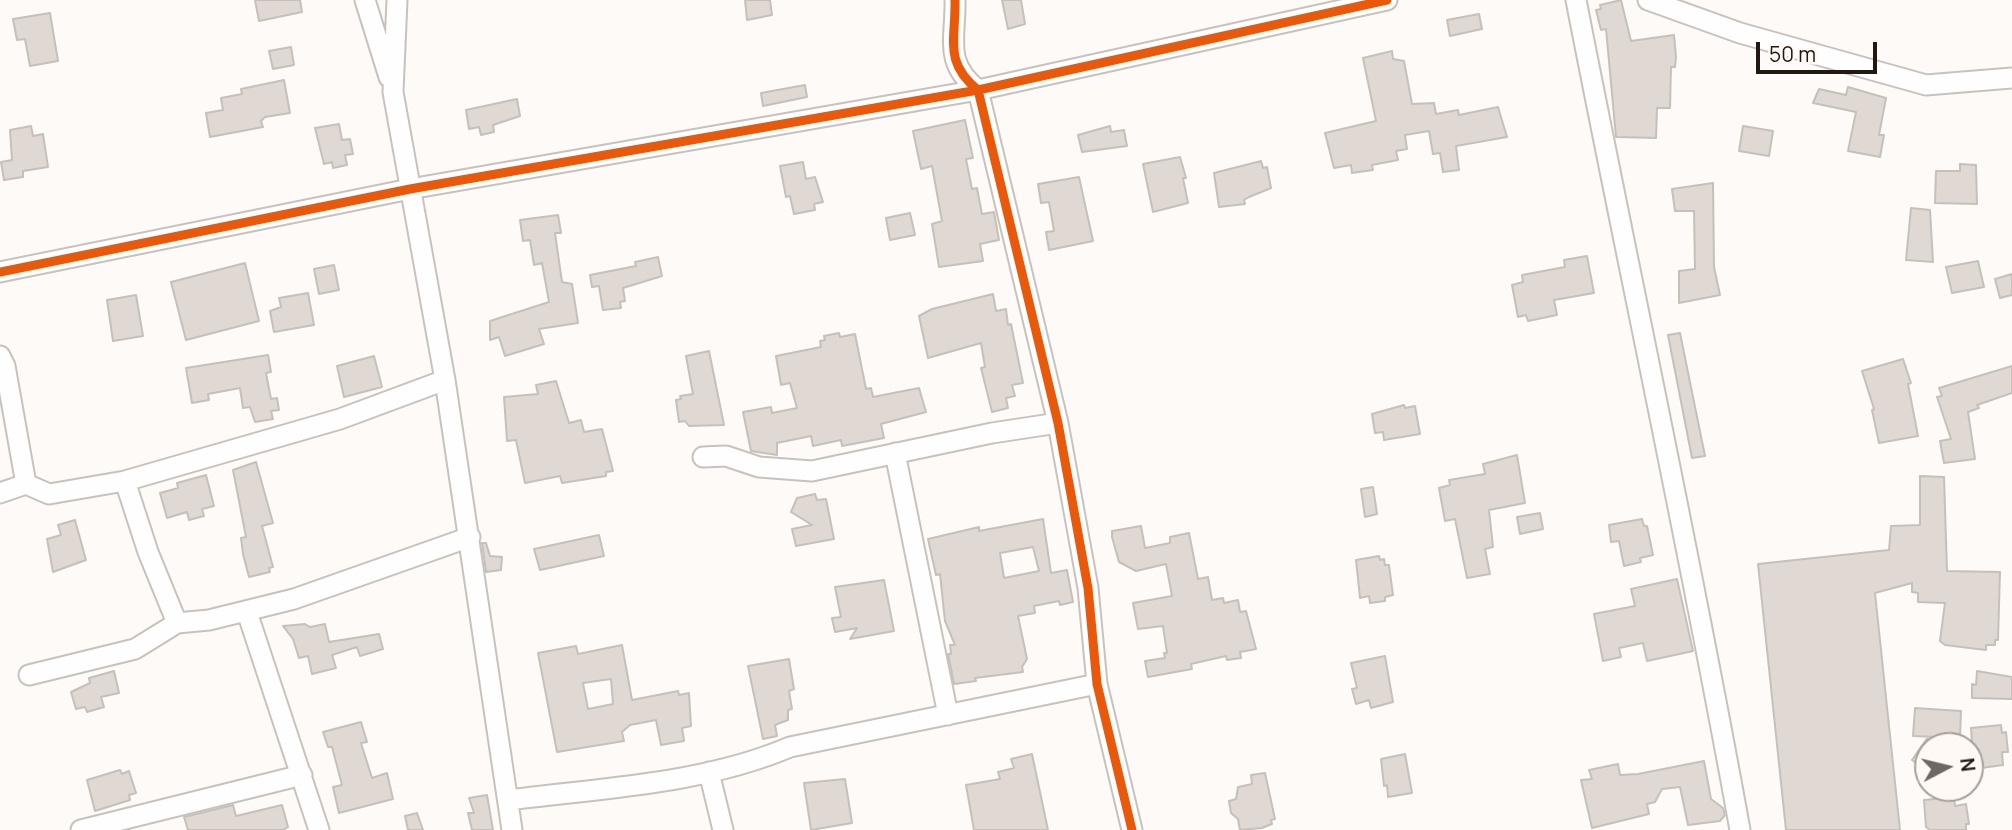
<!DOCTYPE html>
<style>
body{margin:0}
#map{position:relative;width:2012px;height:830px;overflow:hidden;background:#fdfaf7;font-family:Manrope,sans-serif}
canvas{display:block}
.north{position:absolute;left:1914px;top:732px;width:70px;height:70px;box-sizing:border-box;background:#fff9f5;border:2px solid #a69f9a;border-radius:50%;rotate:83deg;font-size:19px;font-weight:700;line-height:28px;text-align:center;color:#211811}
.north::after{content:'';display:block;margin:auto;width:24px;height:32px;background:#6e6762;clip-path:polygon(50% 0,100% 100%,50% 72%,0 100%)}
.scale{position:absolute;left:1756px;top:42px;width:121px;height:32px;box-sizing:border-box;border:4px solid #211811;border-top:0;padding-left:9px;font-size:21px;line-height:24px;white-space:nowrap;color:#211811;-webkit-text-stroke:5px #fff9f5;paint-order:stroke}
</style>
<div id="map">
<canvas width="2012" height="830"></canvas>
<div class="north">N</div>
<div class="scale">50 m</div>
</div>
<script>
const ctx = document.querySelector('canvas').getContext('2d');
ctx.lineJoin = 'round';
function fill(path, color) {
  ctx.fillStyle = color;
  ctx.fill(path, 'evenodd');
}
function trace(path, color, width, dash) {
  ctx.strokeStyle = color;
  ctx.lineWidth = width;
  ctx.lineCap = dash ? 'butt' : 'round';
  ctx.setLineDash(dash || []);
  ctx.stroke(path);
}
const building = new Path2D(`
 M255 0H300L302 12 259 21Z
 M745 0H770L772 15 747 20Z
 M1002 0H1021L1025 24 1008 29Z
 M1621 0 1631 41 1674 35 1676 57 1675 67H1671L1670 108H1657L1656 138 1616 137 1606 29 1601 30 1596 10 1601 9 1600 5Z
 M50 13 58 61 30 66 25 39 17 40 13 19Z
 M1479 14 1482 29 1450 36 1447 20Z
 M291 47 294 65 273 69 269 51Z
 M1392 51 1393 59 1404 61 1412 104 1434 103 1436 114 1458 110 1459 115 1498 107 1507 137 1456 146 1459 170 1443 172 1440 153 1433 154 1429 131 1405 135 1407 149 1396 151 1398 160 1372 165 1373 170 1352 173 1351 165 1334 168 1325 133 1376 121 1363 58Z
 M284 80 290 113 265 117 261 121 263 127 210 137 206 113 223 110 221 98 242 94 241 89Z
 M805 85 807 97 763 106 761 93Z
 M1848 87 1886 98 1879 135H1884L1880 157 1848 151 1856 112 1813 103 1819 89 1846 95Z
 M517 99 520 116 493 125 494 132 481 135 479 127 469 129 466 110Z
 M965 120 973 158 966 159 972 189 977 188 982 214 994 212 999 240 980 244 983 261 939 267 932 224 942 221 932 166 921 169 913 131Z
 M339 124 342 140 350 139 353 154 345 155 347 165 333 168 332 162 324 164 315 128Z
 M31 126 33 136 43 134 48 167 23 171V177L4 180 1 162 12 160 10 130Z
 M1110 126 1111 132 1124 130 1127 146 1082 152 1078 135Z
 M1743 126 1773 131 1769 156 1739 151Z
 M1180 157 1186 178H1183L1188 203 1153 212 1143 164Z
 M1261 161 1263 168 1267 167 1271 188 1249 197 1244 200 1245 204 1219 207 1214 173Z
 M803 162 806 179 815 177 823 202 814 204 815 210 794 214 790 196 786 197 780 166Z
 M1960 164 1976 165 1977 204 1935 203 1936 171H1960Z
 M1079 177 1093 241 1049 250 1046 232 1054 231 1049 202 1041 203 1038 184Z
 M1713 183 1714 267 1720 295 1679 303V271L1695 269 1694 211H1675L1672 189Z
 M1911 208 1930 210 1933 262 1906 260Z
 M910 213 915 235 890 240 886 218Z
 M558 215 561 233H555L562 282 572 284 578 323 539 329 544 344 505 356 499 337 490 340V321L549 302 542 263 534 265 530 240 523 241 520 220Z
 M1587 256 1594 293 1554 300 1557 315 1528 321 1526 315 1518 317 1512 285 1523 282 1522 275 1565 267 1564 260Z
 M658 257 662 276 623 288 625 301 620 302 621 308 603 310 599 286 592 287 590 275 636 266 635 262Z
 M1978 261 1984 287 1952 293 1946 267Z
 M245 263 259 321 186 340 171 282Z
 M334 265 339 290 319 294 314 269Z
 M2012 274V295L2000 298 1995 279Z
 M308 293 314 325 274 332 270 311 281 307 279 298Z
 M993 294 996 311 1006 309 1008 325 1011 324 1023 383 1012 385 1015 396 1006 398 1008 408 992 412 981 368 985 367 981 343 928 358 919 316 932 309Z
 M136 295 143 336 113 341 107 300Z
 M839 333 840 337 855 334 866 389 871 388 873 397 919 388 926 412 881 424 884 438 842 446 841 440 813 446 811 436 777 443V455L751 451 743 412 771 407 772 413 797 408 790 383 781 385 776 356 821 347 820 341 825 340 824 336Z
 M1680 333 1705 456 1692 458 1668 335Z
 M709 351 724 425 689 426 685 421 679 422 676 400 681 399 680 396 693 394 686 356Z
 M268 355 271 372 266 373 271 399 277 398 279 410 271 411 273 419 255 422 250 407 243 408 240 388 208 394 209 400 192 403 186 368Z
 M374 356 382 387 344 397 337 366Z
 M1903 359 1911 383 1908 384 1918 436 1879 443 1872 410 1874 409 1862 371Z
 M2012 366V393L1977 405 1979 408 1968 412 1975 459 1944 463 1940 441 1951 439 1937 397 1942 396 1939 388Z
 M556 381 569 423 581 420 584 432 602 429 613 471 606 472V476L562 483 560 476 525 483 516 440 507 441 504 397 538 394 536 385Z
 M1404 405 1405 408 1415 406 1420 434 1384 440 1383 432 1375 433 1372 414Z
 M1517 455 1525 503 1489 510 1493 547 1485 549 1490 574 1467 578 1455 519 1445 521 1439 488 1450 485 1449 480 1485 474 1483 464Z
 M256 462 273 523 262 526 273 567 269 568 270 572 249 577 243 554 241 538 246 537 233 470Z
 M206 475 214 506 202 509 204 516 189 520 187 512 167 518 160 493 178 488 177 483Z
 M1920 476 1944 477 1947 571 2000 572 1998 640H1995V645H1986V650L1945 645 1940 641 1945 603 1918 602V593L1912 592V583L1875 593 1900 830H1786L1758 564 1889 550 1891 526 1920 525Z
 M1373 487 1377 514 1365 517 1361 489Z
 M815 494 817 500 826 499 834 539 796 546 792 529 812 525 791 512 797 498Z
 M1540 513 1543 529 1520 534 1517 517Z
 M1043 519 1051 573 1067 570 1073 602 1060 605 1059 601 1034 606 1035 613 1018 616 1027 659 1022 667 1023 672 975 678 976 681 954 684 948 654H951L950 645H955L945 621 940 574 936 575 928 539 979 527V531ZM1033 547 1039 571 1004 578 1000 553Z
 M1642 519 1644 526H1647L1653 555 1640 558 1641 562 1624 566 1619 541 1611 542 1609 525Z
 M75 520 86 560 53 572 47 539 61 535 58 525Z
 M1141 526 1145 548 1170 543V537L1189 533 1198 579 1208 577 1212 600 1223 598 1224 603 1238 600 1240 612 1246 611 1256 649 1240 652 1241 658 1227 660 1226 656 1191 664 1192 669 1148 677 1145 661 1165 658 1164 653H1167L1163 626 1138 629 1133 603 1172 596 1166 564 1136 571 1119 562 1112 537V531Z
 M599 535 604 556 540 570 534 549Z
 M482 543H486L490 556 502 557 501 570 486 572Z
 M1379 556 1380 560 1384 559 1385 565H1389L1393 595 1385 597V601L1370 603 1369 596 1360 598 1356 560Z
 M1677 579 1693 651 1647 661 1643 643 1619 648 1621 657 1603 661 1594 614 1635 606 1631 589Z
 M884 580 894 631 850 639 857 628 835 632 832 618 841 617 835 587Z
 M305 624 310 627 325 624 329 642 379 634 383 649 360 656 357 647 332 655 336 668 312 674 308 656 299 658 293 639 283 626Z
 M622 645 632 700 678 691 679 695 689 693 691 726 682 728 684 741 661 745 656 720 630 725 622 732 624 741 557 752 538 653 576 646 578 654ZM611 679 613 704 588 709 583 683Z
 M1385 656 1393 702 1371 708 1369 700 1356 704 1352 689 1357 688 1351 663Z
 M789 659 794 689 789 691 792 709 788 710V720L775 725 777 736 763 739 748 666Z
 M114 671 119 693 101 697 104 707 87 712 85 707 76 709 71 692 90 683 89 678Z
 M1977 671 2012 677V699L1972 698V684L1976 685Z
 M1915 708 1961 711 1960 738 1913 736Z
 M361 722 367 742 361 743 372 778 387 773 393 799 339 813 333 787 342 785 332 747H328L323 732Z
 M2001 725 2002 733 2006 732 2008 752H2002L2003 765 1974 769 1971 728Z
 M1928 737V772L1912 760Z
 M1032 754 1048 830H974L966 785 1000 779 998 772 1014 768 1011 759Z
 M1405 754 1412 793 1388 797 1387 785 1384 786 1381 759Z
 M1704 761 1711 799 1723 808 1725 815 1720 821 1688 825 1680 787 1662 789 1655 802 1647 804 1649 814 1592 828 1581 780 1592 779 1589 770 1618 764 1620 775 1638 774Z
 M120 770 122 774 129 771 136 793 129 795 130 800 95 811 87 780Z
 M1265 773 1275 819 1271 820 1272 824 1262 828 1240 830 1238 819 1231 813 1229 801 1236 799 1238 787 1252 784 1251 775Z
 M845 779 852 823 811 830 804 783Z
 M487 795 493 830H472L468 813H474L469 798Z
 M1954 797 1955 806 1966 804 1969 824H1966V830H1930L1926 827 1924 800Z
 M233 805 236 816 282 805 288 827 283 830H188L184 817Z
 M417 813 423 830H408L405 816Z`);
const minor = new Path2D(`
 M365 0 389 77
 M397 0 393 92 445 380 512 830
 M955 0C956 39 943 62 978 90L1058 423 1088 588 1097 684 1132 830
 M1576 0C1630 277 1690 552 1740 830
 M1648 0 1740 33 1926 85 2012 78
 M0 272 410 189 978 90 1387 0
 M0 356 5 366 26 484 0 493
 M895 453 948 715
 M703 457 726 456 759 467 812 471 992 433 1058 423
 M125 481 148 552 177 623
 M26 484 49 494 125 481 340 419 445 380
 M247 612 319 830
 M29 675 135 649 177 623 209 620 294 599 470 537
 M709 772 723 830
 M509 800C602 788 703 784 790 747L1097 684
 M81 830 302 775`);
const cycleway = new Path2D(`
 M955 0C956 39 943 62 978 90L1058 423 1088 588 1097 684 1132 830
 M0 272 410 189 978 90 1387 0`);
fill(building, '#dfd8d3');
trace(building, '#c6c0bb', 2);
trace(minor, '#c8c2bd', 23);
trace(minor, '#fffefe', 19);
trace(cycleway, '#e8590c', 9);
</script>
